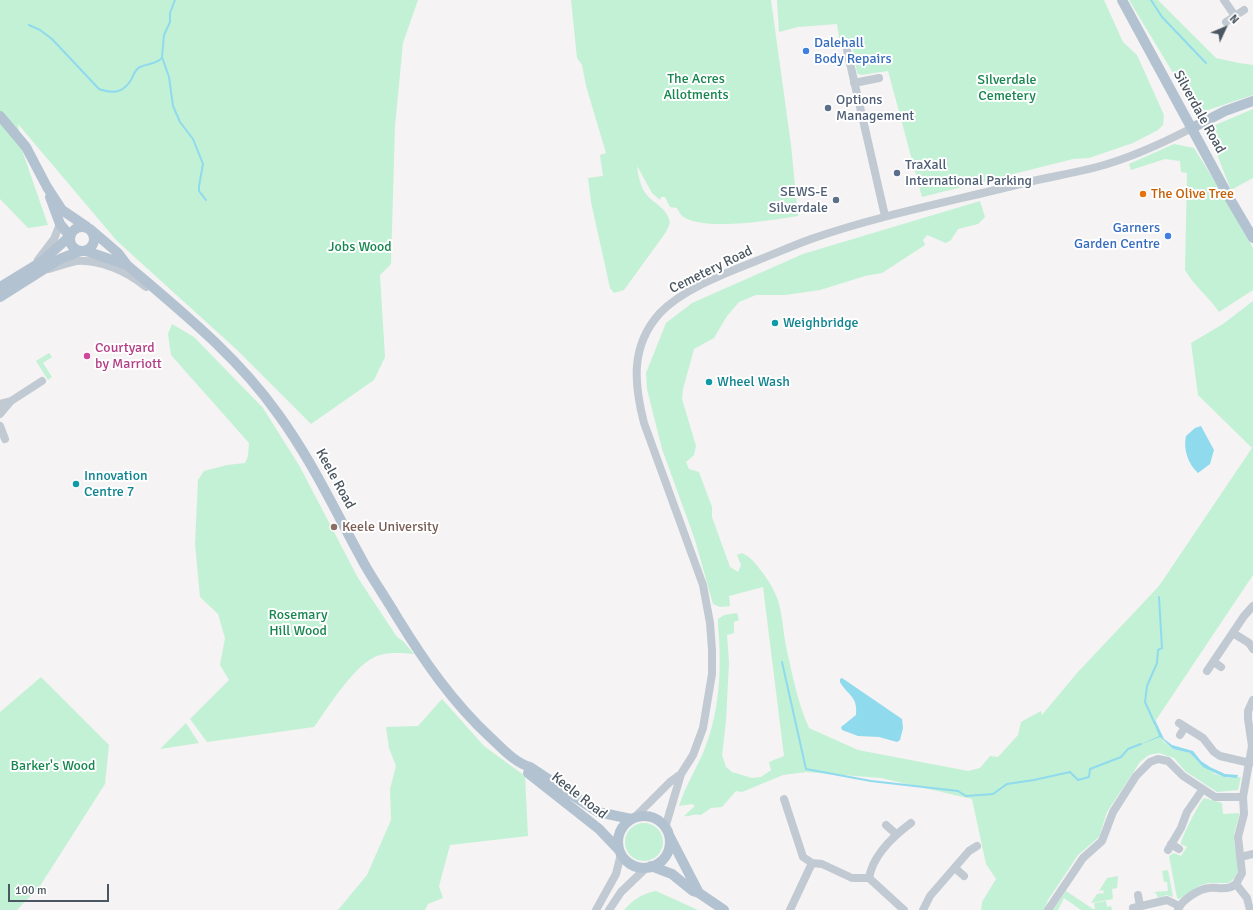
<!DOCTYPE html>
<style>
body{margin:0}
#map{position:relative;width:1253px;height:910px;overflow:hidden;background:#f5f3f3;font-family:Signika,sans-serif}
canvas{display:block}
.north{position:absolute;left:1205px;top:8px;width:40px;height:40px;-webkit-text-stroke:3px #fff;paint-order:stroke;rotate:46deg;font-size:11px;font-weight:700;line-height:16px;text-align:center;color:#4a5661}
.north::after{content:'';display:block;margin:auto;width:14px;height:18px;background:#4a5661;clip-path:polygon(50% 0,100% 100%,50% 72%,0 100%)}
.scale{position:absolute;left:8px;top:884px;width:101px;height:18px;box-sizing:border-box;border:2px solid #4a5661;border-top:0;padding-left:5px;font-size:12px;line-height:14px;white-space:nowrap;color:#4a5661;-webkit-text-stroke:3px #fff;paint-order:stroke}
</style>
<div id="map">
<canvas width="1253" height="910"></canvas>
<div class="north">N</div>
<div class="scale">100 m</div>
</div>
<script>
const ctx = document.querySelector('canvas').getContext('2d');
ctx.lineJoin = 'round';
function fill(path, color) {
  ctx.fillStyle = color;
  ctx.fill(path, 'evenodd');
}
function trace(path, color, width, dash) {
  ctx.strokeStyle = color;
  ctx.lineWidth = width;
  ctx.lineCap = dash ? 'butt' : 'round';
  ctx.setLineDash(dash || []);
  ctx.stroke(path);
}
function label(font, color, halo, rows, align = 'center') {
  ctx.font = font + ' Signika,sans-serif';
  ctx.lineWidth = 4;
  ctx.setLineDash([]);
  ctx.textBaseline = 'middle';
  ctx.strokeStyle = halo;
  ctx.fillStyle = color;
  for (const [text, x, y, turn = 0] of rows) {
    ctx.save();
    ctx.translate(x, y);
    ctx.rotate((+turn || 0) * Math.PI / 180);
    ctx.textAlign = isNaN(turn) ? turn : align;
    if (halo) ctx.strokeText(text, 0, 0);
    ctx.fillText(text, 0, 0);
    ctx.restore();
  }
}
const green = new Path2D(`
 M0 0H418L403 43 395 126 391 264 380 275 385 357 374 380 311 424 236 349 117 241 18 124 22 150 48 225 28 228 0 199Z
 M571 0H771L791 145 798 216C772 220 704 232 682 216 680 214 678 210 677 208L670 207 665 197H661L660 200 652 193 637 166C638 174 640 184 644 191 653 205 667 206 670 223L666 232 624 290 614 293 610 288 591 202 588 178 603 176 600 155 606 153 586 86 582 65 577 58Z
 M777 0H1104L1123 42 1137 55 1164 115 1163 125 1158 130 1133 143 1089 158 1073 159 922 197 888 71 861 75 857 73 853 50 850 43H840L837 24 798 27 779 32Z
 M1129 0H1158L1216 58 1239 63 1253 65V95L1202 112 1193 106Z
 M1253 109V178L1231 190 1210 137 1213 126Z
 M1174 144 1194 148 1224 196 1253 248V290L1219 312C1209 297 1194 286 1185 270L1187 173 1181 172 1180 161 1165 159 1131 170 1129 164Z
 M980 201 985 217 978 224 958 229 951 240 946 243 927 235 923 240 925 245 882 273 865 276 820 290 785 295H756L739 302 727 316 714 338 694 349 683 389 682 399 696 446 694 455 686 462 689 469 699 472 712 507V517L730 567 738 572 741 565 737 555 742 553C751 557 756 564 762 572 785 602 780 617 787 651 793 677 798 704 809 728L858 750 968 771 980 768 990 756 998 757 1018 735 1021 722 1041 711 1042 715 1077 673 1159 586 1252 448 1198 395 1191 343 1223 324 1253 301V575L1154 723 1163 741 1173 749 1190 753 1198 762 1215 774 1228 778 1241 777 1238 790 1217 792 1185 771 1174 758 1159 753 1149 755 1140 762 1107 812 1099 837 1078 855 1048 900 1044 910H981L982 902 996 879 986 864 972 799 881 778 806 772 783 775 742 792 736 791 722 807 711 808 701 815C694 813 691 817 684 816L695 806 692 804 679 806C685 787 695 771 703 753 720 713 722 667 718 625V619L724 615 737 613 739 620 734 622V633L727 635 729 662 726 721 722 755 726 767 732 772 752 778 761 777 771 770 769 762 784 756 763 587 729 596 730 606 720 607 713 604 695 540 662 449 647 389 646 373 666 323 692 303 803 254Z
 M172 324 194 337 263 408 300 467 358 578 397 637 403 641 414 654C402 653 391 652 380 655 356 661 328 708 314 727L207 742 190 719 229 680 220 665 225 638 218 614 200 597 195 544 198 480 204 471 227 465 245 463 248 456 249 443 171 355 168 334Z
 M49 353 52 357 43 363 52 377 48 380 36 361Z
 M41 677 109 745 105 784 40 886 17 910H0V712Z
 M442 699 484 746 525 776 528 836 450 845 439 886 443 898 428 904 425 910H338L367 875 391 820 390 789 396 766 389 748 386 727 418 726Z
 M186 723 199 743 160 749Z
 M1204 798 1222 803 1223 814 1239 813C1239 821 1234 829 1234 838 1234 853 1247 873 1228 883H1208L1201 885 1179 899 1177 898 1169 856 1174 853 1181 856 1187 847 1181 844C1181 838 1199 803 1204 798Z
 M625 842a19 19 0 1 1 38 0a19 19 0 1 1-38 0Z
 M1168 870 1173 897 1166 895 1158 898 1156 893 1153 892 1168 891 1167 882H1164L1162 871Z
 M1118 876 1117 888 1112 889 1113 899 1091 903 1097 894 1104 893 1103 890 1099 891 1107 878Z
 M656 891 698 910H624C633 900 643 893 656 891Z
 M1066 891 1093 909H1095L1094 903 1106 901 1107 907 1111 906 1112 910H1081L1064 898 1058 910H1053Z`);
const water = new Path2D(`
 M1201 426 1214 450 1210 464 1198 473C1188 464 1183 449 1186 436L1195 428Z
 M842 678 902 719 903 728 900 740 897 742 879 737 858 736 842 730 841 727 856 715C858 696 848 696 840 682V679Z
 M1155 720 1164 739 1172 745 1193 751 1201 761 1210 767 1225 774 1238 775 1237 778 1224 777 1209 770 1203 767 1190 753 1173 749 1160 737 1139 745 1159 736 1154 723Z`);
const stream = new Path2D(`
 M175 0 170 13V22L164 35 162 57 169 77 173 106 180 122 193 139 203 164 199 186V191L206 200
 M1151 0 1162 17 1206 63
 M29 25 40 30 52 39 99 89C113 94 123 93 131 80 134 75 134 70 140 67 148 63 155 65 162 58
 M782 662 806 769 871 781 958 791 966 796 993 794 1007 784 1034 780 1070 772 1078 780 1089 777 1090 769 1121 757 1128 749 1141 744
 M1155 724 1145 702 1147 686 1157 663 1158 650 1162 648 1159 597`);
const minor = new Path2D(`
 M1224 0 1235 16
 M1226 22 1244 10
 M847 50 885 216
 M854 83 879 78
 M38 260 54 239 60 224
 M49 269C58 266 67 263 76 261 100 259 128 272 146 287
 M0 404 11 401 42 381
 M0 414 11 401
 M0 426 5 439
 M1233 633 1249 643 1253 649
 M1214 662 1221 667
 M1207 671 1244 616 1253 606
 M1179 723 1203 738 1214 752 1220 756 1250 763
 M1180 735 1185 727
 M784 799 803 857 812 863 822 864 852 878H869
 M634 818 670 782 681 774
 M886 825 896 834
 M665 828 681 774 693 755 703 728 712 674V650L710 623 703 585 644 423C634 384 630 346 660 313 683 289 726 273 756 261 774 254 792 246 811 239 877 216 948 202 1016 185 1043 178 1070 174 1097 167 1131 158 1161 144 1192 128
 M1171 844 1179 849
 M1168 850 1181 828 1187 812 1203 789
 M1241 857 1253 854
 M955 868 964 876
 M869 878C873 855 892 837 911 823
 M869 878 904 910
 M1236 884 1247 898 1250 910
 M1138 895 1140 906
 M1133 908 1167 900 1179 906
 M596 910 616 874 621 854
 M609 910 621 892 647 867
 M790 910 812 863
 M923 910 930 896 969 851 977 846
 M1048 910 1083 858 1102 841 1113 812 1136 776 1150 762 1158 759 1168 761 1183 776 1215 797H1243
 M1178 910C1181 900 1199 889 1209 888 1217 887 1223 890 1231 887L1236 884 1242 873 1238 837 1244 814 1243 797 1252 746 1248 719V711L1253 700`);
const major = new Path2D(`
 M1122 0 1230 199 1253 238
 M0 116 26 147 47 187 62 210 87 227
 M1192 128 1225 111 1253 101
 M50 197 60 224 69 235
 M70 239a12 12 0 1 1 24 0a12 12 0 1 1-24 0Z
 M90 229 118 253 127 265C181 311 237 356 278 414 313 462 337 515 366 567 376 584 387 600 397 617 424 661 453 703 491 738 503 749 514 762 530 767L598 812 631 819
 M86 251 127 265
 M0 287 41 262 69 237
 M0 297 60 259 80 251
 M528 773 599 829 619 850
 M618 842a26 26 0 1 1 52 0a26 26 0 1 1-52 0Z
 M670 837 699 893
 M651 866 672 874 693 891 699 893 724 910`);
const markers = [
 [806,51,4,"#3f7fe0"],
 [828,108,4,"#5c6f8a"],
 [897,173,4,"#5c6f8a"],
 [1143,194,4,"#e8710a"],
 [836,200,4,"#5c6f8a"],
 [1168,236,4,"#3f7fe0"],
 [775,323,4,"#0f9aa8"],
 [87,356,4,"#d1479c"],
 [709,382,4,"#0f9aa8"],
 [76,484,4,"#0f9aa8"],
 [334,527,4,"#8d6e63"]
];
const shopNames = [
 ["Dalehall",814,43],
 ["Body Repairs",814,59],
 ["Garners",1160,228,"right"],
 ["Garden Centre",1160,244,"right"]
];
const parkNames = [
 ["The Acres",696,79],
 ["Allotments",696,95],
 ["Silverdale",1007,80],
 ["Cemetery",1007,96],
 ["Jobs Wood",360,247],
 ["Rosemary",298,615],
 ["Hill Wood",298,631],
 ["Barker's Wood",53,766]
];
const serviceNames = [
 ["Options",836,100],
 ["Management",836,116],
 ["TraXall",905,165],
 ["International Parking",905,181],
 ["SEWS-E",828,192,"right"],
 ["Silverdale",828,208,"right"]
];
const streetNames = [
 ["Silverdale Road",1199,112,61],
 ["Cemetery Road",711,270,-26],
 ["Keele Road",335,479,61],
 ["Keele Road",579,796,38]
];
const foodNames = [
 ["The Olive Tree",1151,194]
];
const cultureNames = [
 ["Weighbridge",783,323],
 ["Wheel Wash",717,382],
 ["Innovation",84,476],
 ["Centre 7",84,492]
];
const hotelNames = [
 ["Courtyard",95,348],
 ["by Marriott",95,364]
];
const educationNames = [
 ["Keele University",342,527]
];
fill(green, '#c3f1d5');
fill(water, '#90daee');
trace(stream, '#90daee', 2);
trace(minor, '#c1cad2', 8);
trace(major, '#b3c2d1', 10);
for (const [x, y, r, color] of markers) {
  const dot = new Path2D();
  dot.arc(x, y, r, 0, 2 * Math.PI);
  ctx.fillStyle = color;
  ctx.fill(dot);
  trace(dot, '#fff', 1.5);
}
label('14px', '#366cbe', '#fff', shopNames, 'left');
label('14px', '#17864f', '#fff', parkNames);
label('14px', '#4e5e75', '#fff', serviceNames, 'left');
label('14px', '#4a5661', '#fff', streetNames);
label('14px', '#c56008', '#fff', foodNames, 'left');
label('14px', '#0d838f', '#fff', cultureNames, 'left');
label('14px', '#b23c85', '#fff', hotelNames, 'left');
label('14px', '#785e54', '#fff', educationNames, 'left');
</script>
